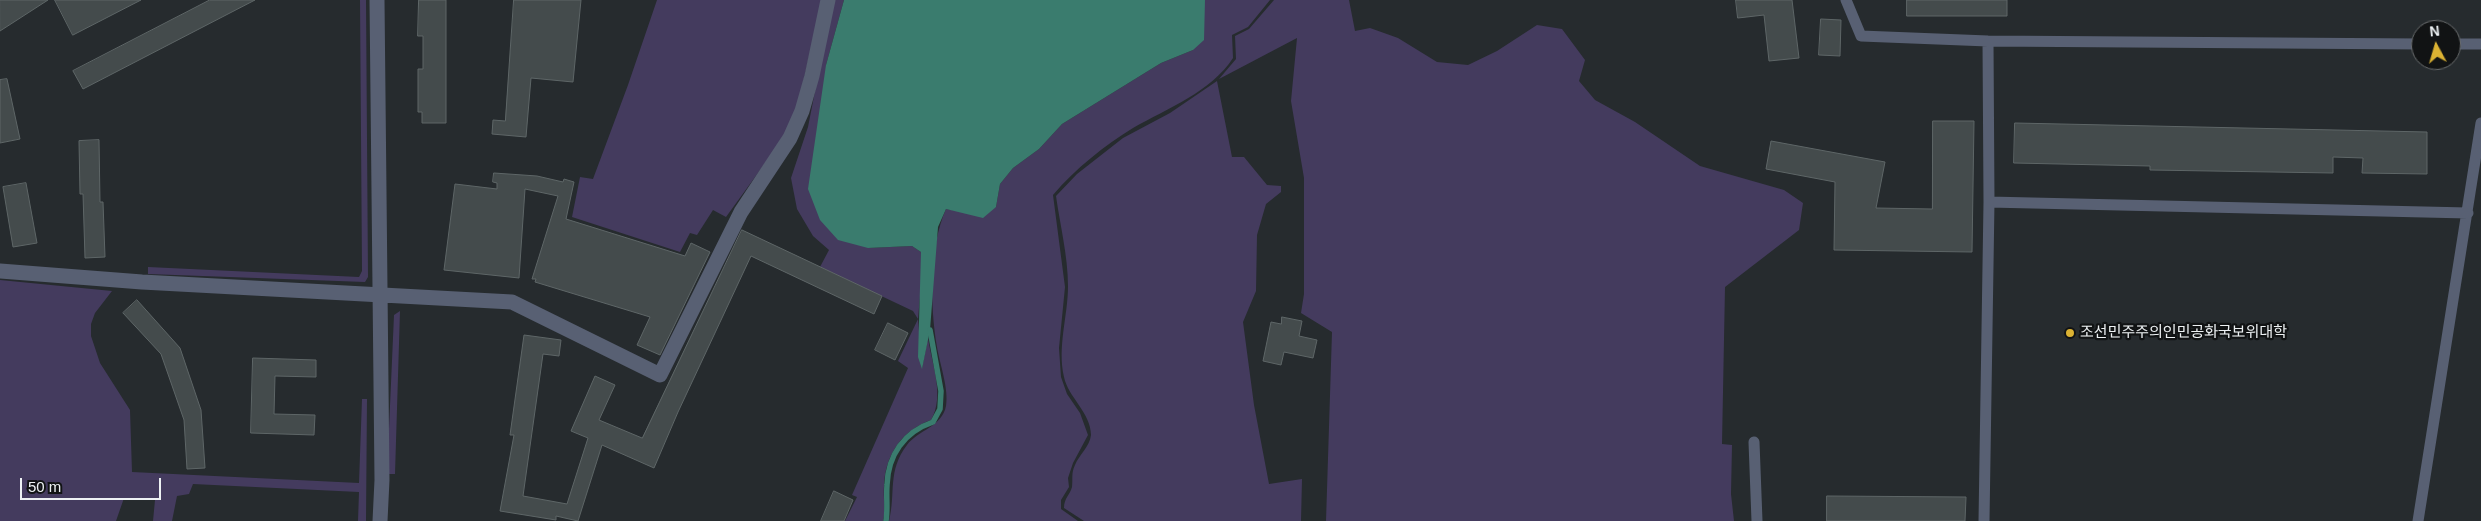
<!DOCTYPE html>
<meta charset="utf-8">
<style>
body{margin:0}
#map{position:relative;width:2481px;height:521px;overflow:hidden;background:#262b2e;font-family:Helvetica,sans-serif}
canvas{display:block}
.north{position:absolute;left:2411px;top:20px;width:50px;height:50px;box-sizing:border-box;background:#111314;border:1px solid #696c6d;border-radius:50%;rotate:354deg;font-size:14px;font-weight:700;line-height:20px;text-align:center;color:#edf1f3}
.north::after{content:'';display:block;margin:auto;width:18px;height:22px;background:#dbb233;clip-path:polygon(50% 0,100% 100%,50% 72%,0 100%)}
.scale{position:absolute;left:20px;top:478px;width:141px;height:22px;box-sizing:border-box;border:2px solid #edf1f3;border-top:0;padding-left:6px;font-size:15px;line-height:18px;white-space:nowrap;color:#edf1f3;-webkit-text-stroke:4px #111314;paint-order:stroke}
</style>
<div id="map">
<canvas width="2481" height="521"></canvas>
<div class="north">N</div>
<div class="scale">50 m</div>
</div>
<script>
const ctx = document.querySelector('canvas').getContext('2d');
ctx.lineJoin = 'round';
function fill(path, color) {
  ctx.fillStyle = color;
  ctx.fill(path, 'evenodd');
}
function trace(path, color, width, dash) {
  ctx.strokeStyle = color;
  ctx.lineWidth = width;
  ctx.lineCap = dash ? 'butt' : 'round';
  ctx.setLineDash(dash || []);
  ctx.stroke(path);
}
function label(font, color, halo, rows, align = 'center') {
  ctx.font = font + ' Helvetica,"Noto Sans KR",sans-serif';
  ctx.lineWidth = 4.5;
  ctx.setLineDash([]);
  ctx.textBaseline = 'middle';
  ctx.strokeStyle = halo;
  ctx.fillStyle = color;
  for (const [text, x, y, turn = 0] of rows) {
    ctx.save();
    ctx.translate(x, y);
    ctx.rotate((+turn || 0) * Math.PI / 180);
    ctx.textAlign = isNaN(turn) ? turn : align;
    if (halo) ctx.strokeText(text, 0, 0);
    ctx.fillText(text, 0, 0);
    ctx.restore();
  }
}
const green = new Path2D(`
 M360 0H366L368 277 365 282 148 274V267L359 277 362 271Z
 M657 0H822L798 105 787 133 726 217 713 210 697 235 690 233 680 252 572 217 580 177 593 179 628 85Z
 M833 0H844L826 65 868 248 912 246 921 252 922 274 918 319 922 368 928 338C932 365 945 396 931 420 902 430 885 455 884 486 883 498 886 509 883 521H845L857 497 852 495 908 368 898 361 918 319 913 311 820 267 829 250 813 236 797 209 791 178 808 127Z
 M1205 0H1270L1248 27 1232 35 1233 58C1211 92 1168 108 1133 128 1105 145 1075 169 1053 195L1065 287 1059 348 1061 377 1067 394 1080 413 1088 435 1073 463 1068 478 1069 487 1061 500V509L1078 521H889C896 493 887 471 907 445 918 430 942 427 946 406 949 389 940 365 937 347 930 306 929 247 946 209L970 213 996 207 1000 184 1013 168 1039 149 1062 124 1161 63 1193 50Z
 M1274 0H1349L1355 31 1370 28 1398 38 1437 62 1468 65 1497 51 1537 25 1562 29 1585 60 1579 81 1595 100 1635 122 1700 166 1784 190 1803 203 1799 230 1725 287 1722 444 1732 445 1731 494 1734 521H1326L1332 332 1301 313 1304 294V178L1291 101 1297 38 1219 79 1236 59 1235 36 1249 29Z
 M1217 81 1232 157H1244L1267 185 1281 186V192L1266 204 1257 235 1256 291 1243 322 1254 405 1269 484 1302 479 1301 521H1084L1064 508C1064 498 1070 495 1072 487 1073 479 1071 473 1075 465 1079 455 1090 446 1091 435 1091 413 1068 397 1064 377 1057 347 1068 316 1068 286 1068 256 1060 225 1056 196L1077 174 1123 138 1170 113Z
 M0 280 112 291 95 313 91 324V336L100 363 130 410 132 472 359 483 362 399H367L366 521H358L359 492 193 484 189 494 177 496 172 521H153L155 500 124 498 116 521H0Z
 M400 311 395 474H387L394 315Z`);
const water = new Path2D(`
 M844 0H1205L1204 40 1193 50 1161 63 1062 124 1039 149 1013 168 1000 184 996 207 983 218 946 209 938 227 930 330 922 369 918 357 921 252 912 246 868 248 838 240 820 220 808 189 826 65Z`);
const stream = new Path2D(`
 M886 521C888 509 886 497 887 485 888 455 904 432 933 422L940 409 941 391 930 330`);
const building = new Path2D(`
 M0 0H48L0 31Z
 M55 0H141L73 35Z
 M210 0H255L83 89 73 71Z
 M419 0H446V123H422V112H418V69H423V36H418Z
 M514 0H581L573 82 531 78 526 137 492 134 493 120 505 121Z
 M1736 0H1792L1799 58 1769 61 1764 15 1738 18Z
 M1907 0H2007V16H1907Z
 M1821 19 1841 20 1840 56 1819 55Z
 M7 79 20 139 0 143V80Z
 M1933 121H1974L1972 252 1834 250 1835 182 1766 169 1771 141 1885 162 1876 208 1932 209Z
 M2015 123 2427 132V174L2362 173 2363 158 2333 157V173L2150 170V166L2014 163Z
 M99 140 100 202H103L105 257 85 258 83 194H80L79 141Z
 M494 173 537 176 563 182 564 179 574 182 566 219 685 256 691 243 710 252 660 355 637 345 650 317 535 282 536 279H532L558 196 525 189 519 278 444 270 455 184 497 189V183L493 182Z
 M26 183 37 243 13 247 3 187Z
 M742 230 882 296 874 314 751 256 678 412 654 468 602 445 578 521 556 516V520L500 511 514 435H510L524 335 561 340 559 356 543 354 523 496 567 504 588 438 571 431 595 376 615 385 599 420 642 438Z
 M137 300 180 348 201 410 205 468 187 469 184 420 161 354 123 313Z
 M1282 317 1302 321 1299 336 1317 340 1313 358 1284 352 1281 365 1263 361 1271 322 1281 324Z
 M888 323 908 333 895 360 875 350Z
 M253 358 316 360V377L275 376 274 414 315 415 314 435 251 433Z
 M834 491 853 500 844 521H821Z
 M1827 496 1966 497 1965 521H1827Z`);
const lane = new Path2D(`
 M1846 0 1861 36 1988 41 2421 44
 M1988 41 1989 202
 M2451 44H2481
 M1754 442 1757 521
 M1984 521 1989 202 2468 213
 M2418 521 2481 123`);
const street = new Path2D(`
 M377 0 382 480 380 521
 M0 271 142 282 512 302 660 375 741 212 790 138 802 111 812 76 828 0`);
const markers = [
 [2070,333,5,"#dbb233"]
];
const poiNames = [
 ["조선민주주의인민공화국보위대학",2080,333]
];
fill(green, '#443b5e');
fill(water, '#3a7c6e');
trace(stream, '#3a7c6e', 5.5);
fill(building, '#444b4c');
trace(building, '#5e6667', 1);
trace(lane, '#586073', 11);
trace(street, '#586073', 15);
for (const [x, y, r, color] of markers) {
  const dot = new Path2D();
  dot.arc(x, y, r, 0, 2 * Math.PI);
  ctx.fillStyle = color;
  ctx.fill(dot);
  trace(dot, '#111314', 2);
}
label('15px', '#edf1f3', '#111314', poiNames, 'left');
</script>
